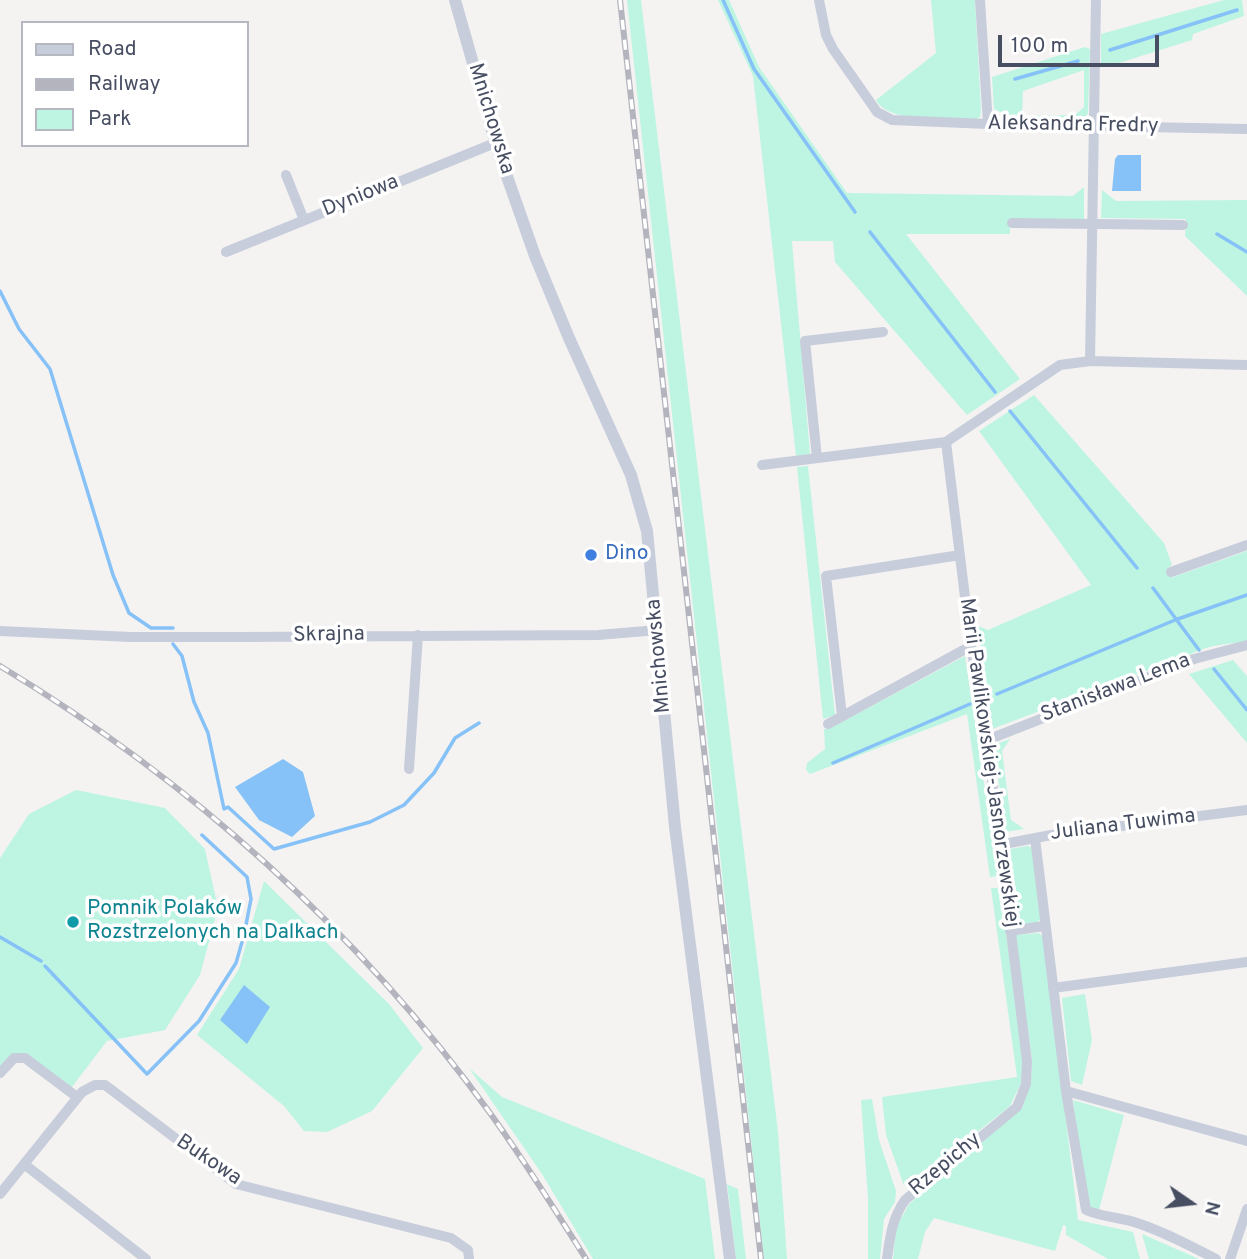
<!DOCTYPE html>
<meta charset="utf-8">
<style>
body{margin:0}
#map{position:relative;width:1247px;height:1259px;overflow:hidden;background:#f4f3f2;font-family:Overpass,sans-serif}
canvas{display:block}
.legend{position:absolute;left:21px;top:21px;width:228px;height:126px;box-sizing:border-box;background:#fff;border:2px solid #b5b8c0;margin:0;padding:9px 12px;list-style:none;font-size:21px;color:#474e62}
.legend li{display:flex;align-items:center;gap:14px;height:35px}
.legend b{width:35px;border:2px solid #b5b8c0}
.north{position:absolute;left:1156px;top:1168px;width:70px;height:70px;-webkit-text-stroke:5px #fff;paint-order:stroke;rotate:104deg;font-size:19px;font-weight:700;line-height:28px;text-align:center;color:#474e62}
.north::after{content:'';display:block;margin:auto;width:24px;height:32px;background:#474e62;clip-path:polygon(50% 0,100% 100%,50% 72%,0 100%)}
.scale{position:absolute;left:998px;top:35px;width:161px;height:32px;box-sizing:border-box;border:4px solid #474e62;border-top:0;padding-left:9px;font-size:21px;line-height:24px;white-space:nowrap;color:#474e62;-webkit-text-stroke:5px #fff;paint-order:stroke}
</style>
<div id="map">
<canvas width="1247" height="1259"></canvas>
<ul class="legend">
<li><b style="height:9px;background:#c8cddb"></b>Road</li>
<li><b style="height:9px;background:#b3b4bd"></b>Railway</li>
<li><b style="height:19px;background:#bdf5e2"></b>Park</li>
</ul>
<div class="north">N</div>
<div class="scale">100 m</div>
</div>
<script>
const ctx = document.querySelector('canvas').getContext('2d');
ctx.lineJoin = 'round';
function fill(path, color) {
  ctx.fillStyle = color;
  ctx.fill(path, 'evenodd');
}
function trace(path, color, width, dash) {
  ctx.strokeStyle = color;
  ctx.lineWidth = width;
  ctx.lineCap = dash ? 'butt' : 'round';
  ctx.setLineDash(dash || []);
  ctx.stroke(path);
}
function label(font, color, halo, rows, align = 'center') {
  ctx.font = font + ' Overpass,sans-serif';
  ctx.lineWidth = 7;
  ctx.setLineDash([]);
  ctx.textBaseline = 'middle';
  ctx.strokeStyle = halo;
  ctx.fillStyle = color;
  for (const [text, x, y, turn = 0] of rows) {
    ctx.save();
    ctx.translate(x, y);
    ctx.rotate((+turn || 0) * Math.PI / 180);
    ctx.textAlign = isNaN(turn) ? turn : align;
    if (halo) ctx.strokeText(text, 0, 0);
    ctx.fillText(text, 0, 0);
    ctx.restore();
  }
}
const green = new Path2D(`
 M627 0H641L778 1132 787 1259H764Z
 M718 0H729L759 67 847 193 1073 196 1084 187V220L1010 219V234H906L1020 379 967 415 835 262 833 241H792L810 454 796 456 753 76Z
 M931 0H975L981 110 980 117 975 120C951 119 888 124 876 100L936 53Z
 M1224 0H1242L1244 16 1193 34 1192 40 1106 67 1101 65V34Z
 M1085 47 1090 49 1088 113 1084 120 1021 121 994 109 992 77ZM1084 70V107L1075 115 1022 116 1023 91Z
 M1102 190 1116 201 1247 200V296L1185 236 1186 219 1101 218Z
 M1034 395 1164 543 1172 565 1168 568 1173 577 1247 551V641C1225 645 1211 644 1191 654L992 729 978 626 988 630 1091 585 979 431Z
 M808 466 835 715 823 719 797 467Z
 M965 656 998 876 990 877 967 714 810 774 806 770 807 763 825 749 824 729H829Z
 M1233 660 1247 676V743L1189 674Z
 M1010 739 1002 751 1011 820 1024 829 1005 832 994 745Z
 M76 790 165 808 205 849 218 908 200 975 165 1030 107 1041 68 1092 21 1057 0 1073V858L29 814Z
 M1028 846 1032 848 1041 919 1036 923 1013 926 1004 850Z
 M264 881 389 1004 423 1048 372 1111 327 1132 304 1131 284 1106 197 1035 239 969Z
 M991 888H1000L1023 1057 1022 1081 1010 1106 907 1188 903 1183 886 1135 882 1097 1017 1077Z
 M1039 933 1044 938 1078 1220 1133 1232 1140 1259H1108L1066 1235V1226L1063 1225 1055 1251 934 1218 925 1232 918 1259H893L896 1228 909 1204 1022 1108 1031 1083 1032 1059 1015 935Z
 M1085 994 1092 1040 1082 1085 1071 1081 1062 998Z
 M469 1068 502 1097 705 1179 715 1259H593L542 1174Z
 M872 1099 879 1140 896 1191 895 1202 884 1219 880 1259H868V1199L861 1100Z
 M1073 1100 1124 1115 1099 1210 1087 1207Z
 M727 1184 738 1189 746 1259H736Z
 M1142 1234 1199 1259H1149Z`);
const water = new Path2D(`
 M1118 155H1141V191H1112L1115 159Z
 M283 759 303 772 315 816 292 837 259 820 235 787Z
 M244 985 270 1007 247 1044 220 1020Z`);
const stream = new Path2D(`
 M723 0 754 69 855 212
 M1110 50 1237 10
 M1015 79 1078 61
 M870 232 995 392
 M1217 234 1247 252
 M0 291 19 329 50 369 113 575 129 613 151 628H173
 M1010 411 1137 568
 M1153 588 1199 650
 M173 644 182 656 194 702 208 733 224 809 228 807 274 849 370 822 404 805 434 773 455 738 479 723
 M1214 669 1247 710
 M997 694 1175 620 1247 595
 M833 763 970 704
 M0 937 41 961
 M45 966 147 1074 199 1021 236 963 244 935 251 899 247 877 202 835`);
const minor = new Path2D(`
 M819 0 826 35 833 49 877 112 892 120 988 124 1247 129
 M980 0 988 124
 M286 175 304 220
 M1012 223 1183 225
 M226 252 495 143
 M1090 361 1096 0
 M817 458 805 341 883 332
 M762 465 946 442 1060 365 1090 361 1247 365
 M1171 572 1247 545
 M0 631 131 637H241L598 635 658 630
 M842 716 826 576 960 555
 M828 724 971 646
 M987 740 1194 659 1247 645
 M409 769 418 635
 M1035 838 1066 1091 1086 1210C1102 1217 1118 1217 1134 1222 1163 1231 1190 1246 1216 1259
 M999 845 1051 835 1247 810
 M1010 931 1044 926
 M1053 988 1247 962
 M0 1073 14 1058H25L77 1097
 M1066 1091 1247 1141
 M24 1164 146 1259
 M0 1194 82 1092 95 1085H105L236 1184 451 1238 468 1250 469 1259
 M887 1259C890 1236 892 1219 905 1200L1017 1107 1026 1084 1027 1061 987 740 971 646 946 442
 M1230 1259 1247 1209`);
const tertiary = new Path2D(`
 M455 0 497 148 535 256 569 338 631 475 647 531 675 827 730 1259`);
const rail = new Path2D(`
 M620 0 761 1259
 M0 666C191 781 359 932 490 1113 524 1160 555 1210 586 1259`);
const markers = [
 [591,555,7,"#3f7fe0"],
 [73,922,7,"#0f9aa8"]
];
const streetNames = [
 ["Mnichowska",490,119,73],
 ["Aleksandra Fredry",1073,126,1],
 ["Dyniowa",361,197,-22],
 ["Skrajna",329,636,-1],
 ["Mnichowska",660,656,-95],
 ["Stanisława Lema",1116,689,-21],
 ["Marii Pawlikowskiej-Jasnorzewskiej",988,763,82],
 ["Juliana Tuwima",1123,826,-7],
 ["Bukowa",208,1161,34],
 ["Rzepichy",946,1165,-40]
];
const shopNames = [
 ["Dino",605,555]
];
const cultureNames = [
 ["Pomnik Polaków",87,910],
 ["Rozstrzelonych na Dalkach",87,934]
];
fill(green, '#bdf5e2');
fill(water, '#86c1f7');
trace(stream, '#86c1f7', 3.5);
trace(minor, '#c8cddb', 10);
trace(tertiary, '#c8cddb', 12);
trace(rail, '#b3b4bd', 6);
trace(rail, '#fff', 3.5, [10]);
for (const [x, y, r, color] of markers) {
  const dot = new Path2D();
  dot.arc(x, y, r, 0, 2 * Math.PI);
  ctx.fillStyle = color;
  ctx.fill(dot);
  trace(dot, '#fff', 2.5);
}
label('21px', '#474e62', '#fff', streetNames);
label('21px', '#366cbe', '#fff', shopNames, 'left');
label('21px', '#0d838f', '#fff', cultureNames, 'left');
</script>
